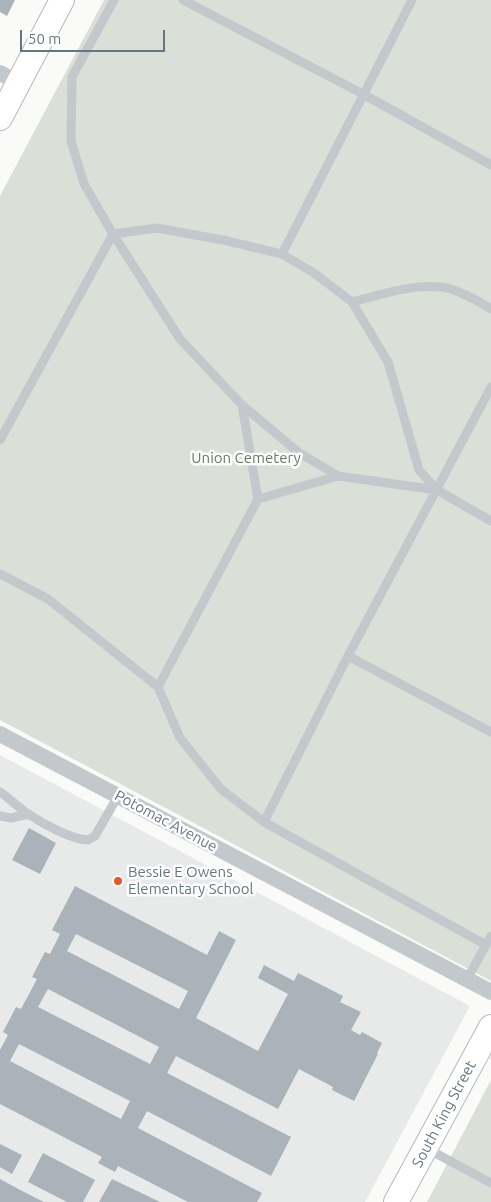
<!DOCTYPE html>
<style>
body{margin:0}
#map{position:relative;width:491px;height:1202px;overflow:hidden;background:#fafaf8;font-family:Ubuntu,sans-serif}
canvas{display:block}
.scale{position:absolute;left:20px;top:30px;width:145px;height:22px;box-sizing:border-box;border:2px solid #657683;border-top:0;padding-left:6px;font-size:15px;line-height:18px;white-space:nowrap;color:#657683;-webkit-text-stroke:4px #fff;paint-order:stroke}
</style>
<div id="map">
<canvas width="491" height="1202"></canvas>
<div class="scale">50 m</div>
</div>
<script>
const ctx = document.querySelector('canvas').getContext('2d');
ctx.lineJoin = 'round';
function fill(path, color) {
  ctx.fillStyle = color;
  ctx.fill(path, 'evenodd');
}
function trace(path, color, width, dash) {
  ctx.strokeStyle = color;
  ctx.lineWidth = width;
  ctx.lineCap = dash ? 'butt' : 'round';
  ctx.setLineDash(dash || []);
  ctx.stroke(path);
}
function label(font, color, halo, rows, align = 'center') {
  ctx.font = font + ' Ubuntu,sans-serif';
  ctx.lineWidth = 5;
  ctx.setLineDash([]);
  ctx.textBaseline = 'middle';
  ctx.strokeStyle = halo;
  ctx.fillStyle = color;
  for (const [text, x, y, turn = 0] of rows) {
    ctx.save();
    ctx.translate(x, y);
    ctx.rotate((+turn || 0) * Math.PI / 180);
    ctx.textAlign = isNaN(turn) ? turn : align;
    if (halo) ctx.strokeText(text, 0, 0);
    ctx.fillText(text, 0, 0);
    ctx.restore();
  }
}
const built = new Path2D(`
 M0 755 470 1006 365 1202H0Z`);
const green = new Path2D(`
 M104 0H491V981L0 720V196Z
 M491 1080V1202H427Z`);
const building = new Path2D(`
 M0 0H15L7 16 0 12Z
 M29 828 56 843 40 874 12 860Z
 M75 886 207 955 219 931 236 940 196 1018 258 1051 288 994 258 978 264 965 294 981 298 973 343 996 340 1002 361 1012 351 1030 360 1035 362 1032 382 1043 377 1053 378 1054 354 1101 332 1090 333 1087 299 1069 278 1109 176 1056 167 1073 291 1137 271 1176 147 1111 138 1128 262 1193 257 1202H188L118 1166 115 1172 98 1163 102 1157 0 1104V1050L8 1035 3 1032 16 1007 21 1009 37 979 32 977 45 952 50 954 60 934 52 930ZM76 934 188 991 179 1009 67 951ZM48 989 159 1047 150 1064 38 1007ZM19 1044 130 1101 121 1119 10 1061Z
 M0 1144 22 1155 12 1174 0 1167Z
 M43 1153 95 1180 83 1202H67L28 1182Z
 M0 1179 22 1191 44 1202H0Z
 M112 1179 133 1189 160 1202H99Z`);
const lane = new Path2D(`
 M183 0 363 94 491 165
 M282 254 412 0
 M352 302C380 295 411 284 441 287 454 288 479 301 491 309
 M0 440 113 234 84 184 71 141 72 77 114 0
 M437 490 338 476 298 452 242 405 180 339 113 234 157 228 228 241 282 254 314 273 352 302 388 362 419 470 437 490 491 521
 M258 499 338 476
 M0 574 48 599 158 687 180 738 221 789 264 822
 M348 656 491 732
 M158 687 258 499 242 405
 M0 792C10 799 18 807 28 814 42 823 72 840 88 840L95 836 118 796
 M0 816 11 818 29 814
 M486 945 264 822 348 656 491 387
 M467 979 491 936
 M426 1148 491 1183`);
const street = new Path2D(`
 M0 73 19 83
 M0 734 491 992`);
const secondary = new Path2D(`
 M0 118 62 0
 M396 1202 491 1027`);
const markers = [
 [118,881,5,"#e4572e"]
];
const parkNames = [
 ["Union Cemetery",246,458]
];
const streetNames = [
 ["Potomac Avenue",166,821,28],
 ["South King Street",444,1114,-62]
];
const poiNames = [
 ["Bessie E Owens",128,872],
 ["Elementary School",128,889]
];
fill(built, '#e8e9e9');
fill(green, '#dadfd7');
fill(building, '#aab3b9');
trace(secondary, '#b3babf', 26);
trace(lane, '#c3c8cc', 9);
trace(street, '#c3c8cc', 16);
trace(secondary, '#fff', 24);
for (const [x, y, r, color] of markers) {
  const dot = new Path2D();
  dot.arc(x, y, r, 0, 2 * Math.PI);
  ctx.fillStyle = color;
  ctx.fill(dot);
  trace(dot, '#fff', 2);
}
label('15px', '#687a64', '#fff', parkNames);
label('15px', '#657683', '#fff', streetNames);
label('15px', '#657683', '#fff', poiNames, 'left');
</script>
